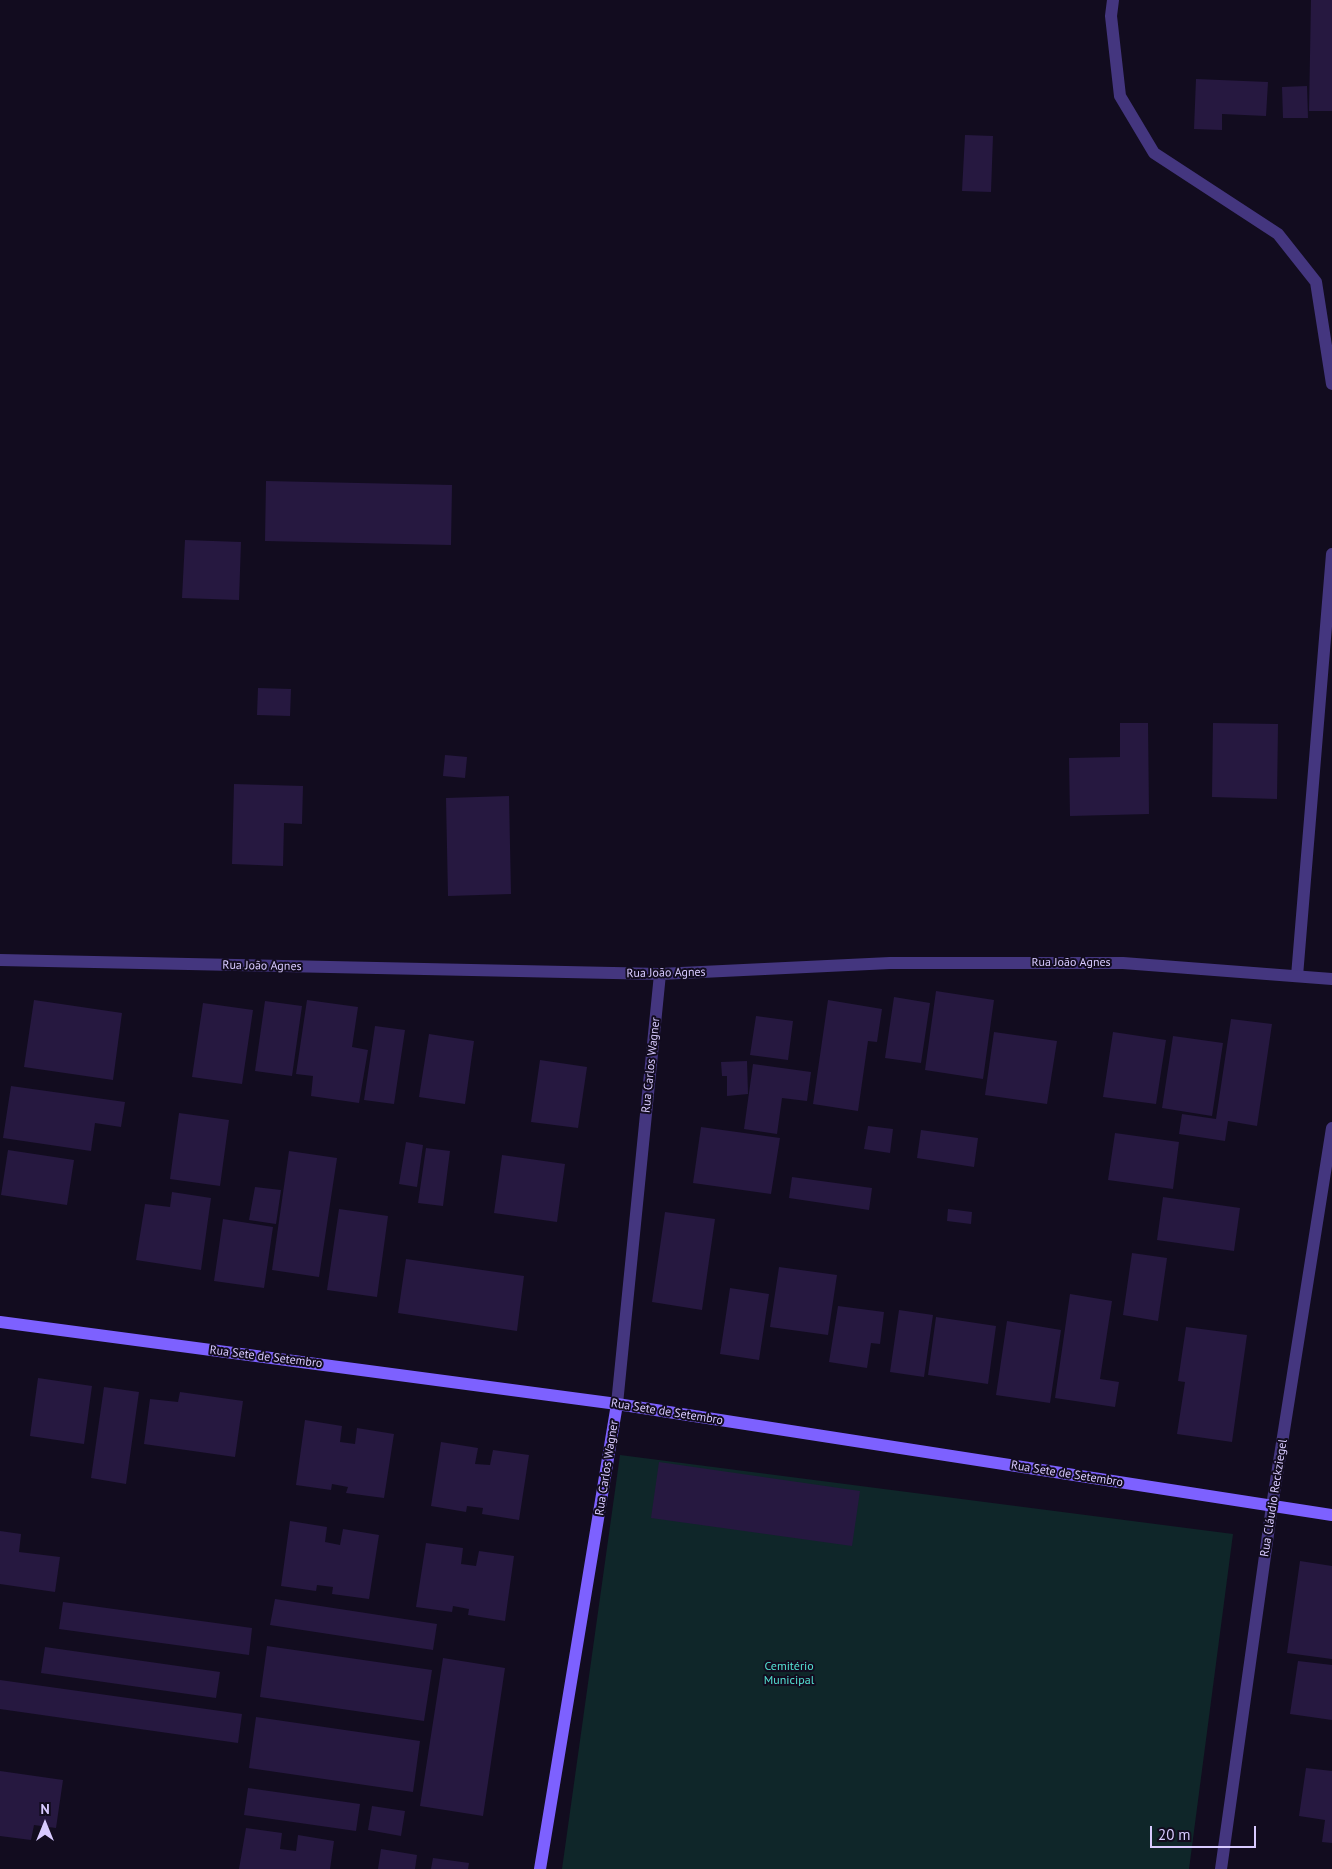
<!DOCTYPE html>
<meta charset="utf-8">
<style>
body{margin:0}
#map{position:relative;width:1332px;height:1869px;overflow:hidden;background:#120c1f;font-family:"PT Sans",sans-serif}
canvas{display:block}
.north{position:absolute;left:20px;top:1799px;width:50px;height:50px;-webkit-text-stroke:4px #120c1f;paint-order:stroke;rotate:0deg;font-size:14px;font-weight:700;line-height:20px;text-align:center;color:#d8caff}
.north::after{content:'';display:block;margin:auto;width:18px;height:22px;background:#d8caff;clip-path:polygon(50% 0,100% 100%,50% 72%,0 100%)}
.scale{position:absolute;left:1150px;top:1826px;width:106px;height:22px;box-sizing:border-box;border:2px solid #d8caff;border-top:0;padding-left:6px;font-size:15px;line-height:18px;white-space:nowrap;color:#d8caff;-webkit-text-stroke:4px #120c1f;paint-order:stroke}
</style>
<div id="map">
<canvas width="1332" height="1869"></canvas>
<div class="north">N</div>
<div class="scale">20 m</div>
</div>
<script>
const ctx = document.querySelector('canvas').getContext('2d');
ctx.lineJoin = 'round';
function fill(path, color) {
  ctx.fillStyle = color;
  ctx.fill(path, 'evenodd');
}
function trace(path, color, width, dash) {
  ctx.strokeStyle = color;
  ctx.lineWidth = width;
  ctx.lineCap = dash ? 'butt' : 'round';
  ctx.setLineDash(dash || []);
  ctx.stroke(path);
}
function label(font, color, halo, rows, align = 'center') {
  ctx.font = font + ' "PT Sans",sans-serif';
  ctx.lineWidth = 4;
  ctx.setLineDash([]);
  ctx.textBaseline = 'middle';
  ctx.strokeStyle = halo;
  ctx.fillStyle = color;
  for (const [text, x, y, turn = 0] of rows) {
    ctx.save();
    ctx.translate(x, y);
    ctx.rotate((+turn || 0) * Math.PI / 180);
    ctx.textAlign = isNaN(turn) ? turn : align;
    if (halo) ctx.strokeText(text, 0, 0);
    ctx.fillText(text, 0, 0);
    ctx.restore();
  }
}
const green = new Path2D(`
 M620 1455 1233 1534 1189 1869H562Z`);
const building = new Path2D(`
 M1311 0H1332V111H1309Z
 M1196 79 1268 82 1266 116 1222 114V130L1194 129Z
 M1307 86 1308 118H1283L1282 87Z
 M965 135 993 136 991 192 962 191Z
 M266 481 452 485 451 545 265 541Z
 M185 540 241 542 239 600 182 598Z
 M258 688 291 689 290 716 257 715Z
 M1120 723H1148L1149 814 1070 816 1069 758 1120 757Z
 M1213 723 1278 724 1277 799 1212 797Z
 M445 755 467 757 465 778 443 776Z
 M234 784 303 786 302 824 284 823 283 866 232 864Z
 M509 796 511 894 448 896 446 798Z
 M936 991 994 1000 983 1079 925 1070Z
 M894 997 930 1003 921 1063 885 1058Z
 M34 1000 122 1013 113 1080 24 1067Z
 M307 1000 358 1007 352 1047 368 1050 359 1103 311 1096 313 1076 296 1074Z
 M828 1000 882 1009 877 1042 868 1041 858 1111 813 1104Z
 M265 1001 302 1006 292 1076 255 1071Z
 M203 1003 253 1010 242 1084 192 1077Z
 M756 1016 793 1021 788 1060 750 1055Z
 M1231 1019 1272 1024 1257 1126 1228 1121 1225 1141 1179 1134 1182 1114 1216 1119Z
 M375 1026 405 1030 394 1104 364 1100Z
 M994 1032 1057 1041 1047 1104 985 1095Z
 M1113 1032 1166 1040 1156 1104 1103 1097Z
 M429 1034 474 1041 465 1104 419 1097Z
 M1173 1036 1223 1043 1212 1116 1162 1108Z
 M540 1060 587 1067 578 1128 531 1122Z
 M747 1061 748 1094 727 1096V1076H722L721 1062Z
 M753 1064 811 1072 807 1101 782 1098 777 1134 744 1129Z
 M11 1086 125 1102 121 1127 95 1123 91 1151 3 1138Z
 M179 1113 229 1120 220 1186 170 1179Z
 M868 1126 893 1129 890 1153 864 1149Z
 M701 1127 780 1138 771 1194 693 1183Z
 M921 1130 978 1138 974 1167 917 1158Z
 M1115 1133 1179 1142 1173 1189 1108 1180Z
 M406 1142 423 1145 417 1187 399 1184Z
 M426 1148 450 1151 443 1206 418 1203Z
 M8 1150 74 1160 67 1205 1 1195Z
 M289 1151 337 1158 319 1277 272 1270Z
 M502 1155 565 1164 557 1222 494 1213Z
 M792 1177 872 1188 869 1210 789 1198Z
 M255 1187 281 1190 276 1224 249 1220Z
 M172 1192 211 1198 201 1270 136 1260 145 1204 170 1207Z
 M1163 1197 1240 1208 1234 1251 1157 1240Z
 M339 1209 388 1216 377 1297 327 1290Z
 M948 1209 972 1212 971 1224 947 1221Z
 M665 1212 715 1219 702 1310 652 1302Z
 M223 1219 273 1227 264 1288 214 1281Z
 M1132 1253 1167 1258 1158 1321 1123 1315Z
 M406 1259 524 1276 517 1331 398 1313Z
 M779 1267 837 1275 828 1335 770 1327Z
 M730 1288 769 1294 759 1360 720 1354Z
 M1070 1294 1112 1301 1100 1379 1119 1382 1115 1407 1055 1398Z
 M838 1306 884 1312 880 1344 871 1343 867 1368 829 1362Z
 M899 1310 933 1315 924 1377 890 1372Z
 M936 1317 996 1326 988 1384 928 1375Z
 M1007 1321 1061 1330 1050 1403 996 1395Z
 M1186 1327 1247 1335 1232 1442 1177 1434 1185 1382 1178 1381Z
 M38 1378 92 1386 84 1444 30 1436Z
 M104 1387 139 1392 126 1484 91 1478Z
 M180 1392 243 1401 235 1457 144 1444 150 1399 178 1402Z
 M305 1420 342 1426 340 1442 355 1444 357 1428 394 1434 384 1498 346 1493 348 1487 332 1484 331 1490 296 1485Z
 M441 1442 478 1448 475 1464 490 1465 493 1450 529 1455 519 1520 482 1514 483 1508 467 1506 466 1512 431 1506Z
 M659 1462 860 1491 852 1546 651 1518Z
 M290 1521 327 1527 325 1542 340 1545 343 1529 379 1535 369 1599 332 1594 333 1587 317 1585 316 1591 281 1586Z
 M0 1531 21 1534 19 1552 60 1557 55 1592 0 1584Z
 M426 1543 463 1548 461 1564 476 1566 479 1551 514 1556 505 1621 468 1615 469 1609 453 1606 452 1612 416 1607Z
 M1300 1561 1332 1566V1659L1287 1653Z
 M275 1599 437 1624 433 1650 270 1625Z
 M63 1602 252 1628 249 1655 59 1629Z
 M267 1646 432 1670 424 1721 260 1697Z
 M45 1647 220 1672 216 1698 41 1673Z
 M443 1658 505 1668 483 1816 420 1806Z
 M1298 1661 1332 1665V1720L1290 1714Z
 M0 1680 242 1714 238 1743 0 1709Z
 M256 1717 420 1741 413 1792 249 1768Z
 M1306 1768 1332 1771V1843L1322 1842 1325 1820 1299 1816Z
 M0 1771 63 1780 56 1828 34 1825 31 1840 0 1836Z
 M248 1788 360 1804 356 1831 244 1815Z
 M372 1806 405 1811 401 1836 368 1830Z
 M246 1828 282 1833 280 1849 296 1851 298 1835 334 1841 330 1869H239Z
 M381 1849 417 1855 415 1869H378Z
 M433 1858 469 1863 468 1869H431Z`);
const lane = new Path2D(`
 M1113 0 1111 16 1120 96 1154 153 1278 234 1316 282 1332 384
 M1297 976 1332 554`);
const street = new Path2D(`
 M0 960 660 974 890 963H1123L1332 979
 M617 1404 660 974
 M1221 1869 1272 1506 1332 1128`);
const secondary = new Path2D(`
 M0 1322 617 1404 1332 1515
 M540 1869 617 1404`);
const streetNames = [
 ["Rua João Agnes",1071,963],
 ["Rua João Agnes",262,966,1],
 ["Rua João Agnes",666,973,-1],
 ["Rua Carlos Wagner",651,1065,-84],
 ["Rua Sete de Setembro",266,1357,7],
 ["Rua Sete de Setembro",667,1412,9],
 ["Rua Carlos Wagner",607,1468,-81],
 ["Rua Sete de Setembro",1067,1474,9],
 ["Rua Cláudio Reckziegel",1274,1498,-81]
];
const parkNames = [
 ["Cemitério",789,1667],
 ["Municipal",789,1681]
];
fill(green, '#0f2629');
fill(building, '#261840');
trace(lane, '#44367f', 12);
trace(street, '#44367f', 12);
trace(secondary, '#7d61ff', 12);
label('12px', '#d8caff', '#120c1f', streetNames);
label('12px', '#54e1d3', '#120c1f', parkNames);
</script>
